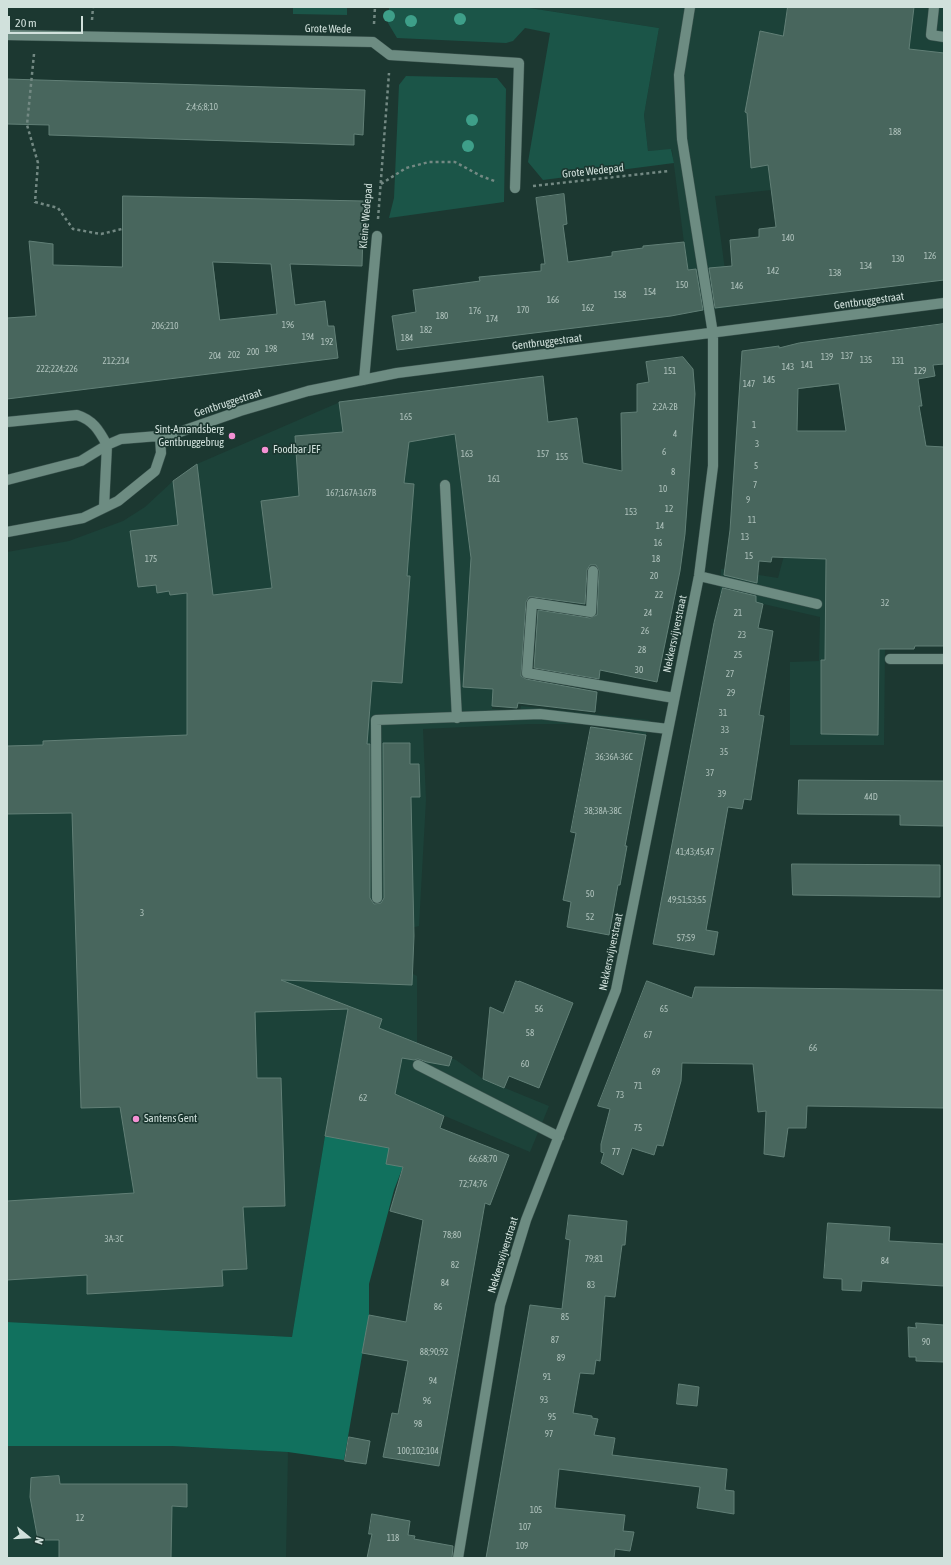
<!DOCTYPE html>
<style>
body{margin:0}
#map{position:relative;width:951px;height:1565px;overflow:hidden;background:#1c3831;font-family:"Asap Condensed",sans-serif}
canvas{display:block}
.frame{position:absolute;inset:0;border:8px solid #d1e1dc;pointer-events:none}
.north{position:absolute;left:8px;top:1517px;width:40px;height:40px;-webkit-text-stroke:3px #1c3831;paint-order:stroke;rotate:108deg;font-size:11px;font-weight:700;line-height:16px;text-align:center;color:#d1e1dc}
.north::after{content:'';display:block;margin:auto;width:14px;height:18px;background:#d1e1dc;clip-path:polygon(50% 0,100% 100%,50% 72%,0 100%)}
.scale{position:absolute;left:8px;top:16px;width:75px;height:18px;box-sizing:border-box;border:2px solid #d1e1dc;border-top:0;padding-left:5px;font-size:12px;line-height:14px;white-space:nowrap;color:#d1e1dc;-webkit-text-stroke:3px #1c3831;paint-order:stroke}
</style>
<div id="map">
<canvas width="951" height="1565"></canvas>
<div class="frame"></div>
<div class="north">N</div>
<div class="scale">20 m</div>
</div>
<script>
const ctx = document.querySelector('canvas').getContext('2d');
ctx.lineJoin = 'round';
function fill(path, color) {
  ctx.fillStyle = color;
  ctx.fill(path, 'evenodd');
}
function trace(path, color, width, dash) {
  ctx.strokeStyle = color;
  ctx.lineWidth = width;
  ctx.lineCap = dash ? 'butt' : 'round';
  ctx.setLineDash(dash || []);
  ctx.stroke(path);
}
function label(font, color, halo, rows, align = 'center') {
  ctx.font = font + ' "Asap Condensed",sans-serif';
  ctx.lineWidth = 3.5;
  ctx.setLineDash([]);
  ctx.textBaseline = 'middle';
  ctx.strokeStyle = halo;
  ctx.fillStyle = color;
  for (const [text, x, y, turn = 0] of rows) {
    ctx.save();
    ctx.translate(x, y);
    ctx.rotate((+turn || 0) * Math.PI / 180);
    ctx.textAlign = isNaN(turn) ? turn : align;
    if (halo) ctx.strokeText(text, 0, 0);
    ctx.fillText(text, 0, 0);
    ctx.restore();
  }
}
const built = new Path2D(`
 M523 7H944V214L863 177 768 165 771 190 715 196 730 307 693 312 672 150 648 151 644 115 659 28Z
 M449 389 471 558 501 559 492 709 520 711 521 706 649 720 646 735 592 724H530L423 729 426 800 419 926 415 927 385 926 384 972 413 974 417 976V1043L456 1060 483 1079 549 1106 530 1152 426 1108 325 1136 292 1337 7 1322V552L69 541 123 521 145 507 173 481 197 464 340 402Z
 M868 430 917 446 944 447V646H915L914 649H885L884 745H790V662L819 661 820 617 720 594 721 569 778 578 817 432Z
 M7 1446H172L288 1452 286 1558H7Z`);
const green = new Path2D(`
 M293 7H347V15L293 14Z
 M389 7H523L659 28 644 115 648 151 671 149 674 163 543 180 528 162 550 33 525 28 513 41 506 43 397 38 388 23Z
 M406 76 497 78 506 89 504 202 389 218 394 198 399 85Z`);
const forest = new Path2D(`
 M325 1136 409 1151 394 1190 369 1284V1315L344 1460 288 1452 172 1446H7V1322L292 1337Z`);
const building = new Path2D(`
 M788 7H914L909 49 944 53V280L715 308 709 268 732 266 730 240 759 237V229L776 227 768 165 751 168 747 113 745 112 760 31 783 36Z
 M7 79 365 90 363 135 354 134V145L49 135V125L7 124Z
 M564 194 567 224 563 225 568 262 612 256V252L643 248V246L684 242 688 270 696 269 703 310 671 316 397 350 392 316 416 312 413 290 480 281 479 277 541 271V264H545L536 198Z
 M123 196 364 201 362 266 290 264 295 305 325 301 328 326H334L338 358 7 399V318L36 316 29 241 53 244V265L122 267ZM213 262 271 264 277 314 220 320Z
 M944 324V364L933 365 935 376 918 379 922 406H919L926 446 944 447V646H915L914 649H879L878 735 821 734V660H825L826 559 772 557 771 562 759 561 757 583 724 575 730 530 742 351 779 346V348L799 343ZM839 384 846 431H797L798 389Z
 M683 357 693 369 695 394 685 534 680 571 657 682 600 670 599 679 534 668 538 610 590 618 597 615 599 571 596 565H590L587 570 585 604 533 597H529L526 602 521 676 526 679 597 692 595 712 518 703 517 708 492 706 493 689 463 687 471 558 455 434 409 442 404 483 414 484 407 576H410L402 683 372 681 367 744H370V898L374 904 381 903 384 898 383 743H410V764H419L420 797H411L414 936 412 985 281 980 382 1019 379 1028 452 1057 449 1066 427 1062 418 1059 414 1060 402 1058 395 1094 444 1116 440 1128 509 1155 490 1205 485 1203 439 1466 383 1457 392 1413 398 1414 408 1361 362 1353 369 1315 406 1322 423 1220 390 1211 403 1167 386 1164 389 1148 325 1136 348 1009 255 1012 257 1078H281L285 1206 243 1207 247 1269 222 1270 223 1286 87 1294V1275L7 1280V1201L134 1193 120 1107 81 1108 72 813 7 814V746L43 745V741L187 735V593L170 595 169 591 157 593 156 585 138 587 130 531 178 525 173 481 197 464 213 595 272 588 261 501 299 496 295 436 343 432 339 402 543 376 548 422 577 418 583 463 622 471 621 413 637 412V384L649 382 646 362Z
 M723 588 756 596V602L763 604 758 628 773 631 759 715 764 716 751 800 744 799 742 809 728 807 706 930 718 932 714 955 653 944 714 623Z
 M591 727 646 735 625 846H627L620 885H618L609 935 567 927 571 902 563 900 576 833 571 832Z
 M799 780 944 781V826L900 825V815L798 814Z
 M792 864 940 865V897L793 895Z
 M516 981 518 982 519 981 573 1003 539 1088 509 1076 504 1088 483 1079 490 1007 503 1013Z
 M647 981 692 998 695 987 944 990V1108L807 1106 806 1128H788L784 1157 764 1154 766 1111 758 1112 753 1064 682 1063 681 1081 663 1146 657 1145 654 1155 632 1148 623 1175 601 1163 604 1153 601 1152V1144L610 1109 598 1106Z
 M569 1215 627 1221 625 1245H622L615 1297 605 1296 600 1361 596 1360 594 1374 580 1373 573 1413 592 1416V1418L598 1419 594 1435 615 1438 612 1455 727 1469 725 1490 734 1491V1514L697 1508 700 1487 559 1469 555 1508 625 1515 623 1531 634 1532 630 1551 615 1549 614 1558H486L530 1305 562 1309 570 1240 566 1239Z
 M828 1223 890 1227 889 1241 944 1244V1286L862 1281 861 1291 842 1290V1279L824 1278Z
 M916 1323 944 1325V1362L916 1361V1357H909L908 1327 916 1328Z
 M679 1384 699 1387 697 1406 677 1404Z
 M349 1437 370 1441 366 1464 345 1461Z
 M59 1476 60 1484H187V1507L172 1506 171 1558H59V1540H38L30 1497 31 1478Z
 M372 1514 410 1521 408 1535 415 1536 414 1539 453 1546 452 1558H367L372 1534H369Z`);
const path = new Path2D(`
 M92 20 93 7
 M374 24 375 7
 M34 54 27 125 38 163 35 202 58 208 73 229 101 234 122 229
 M381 184 406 168 429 162H455L481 176 497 182
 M533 186 669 171
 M378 219 389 73`);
const minor = new Path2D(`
 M934 7 931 35 944 37
 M7 35 373 42 390 55 519 63 515 188
 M364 380 377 236
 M7 422 77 415C93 420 99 430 107 445
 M7 480 81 461 107 445 121 439 171 435 240 411 308 391 397 373 944 303
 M445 485 457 718
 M104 507 107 445
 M7 532 83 518 118 501 155 471 161 453 160 436
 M593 571 591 612 532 603 527 673 674 698
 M699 576 817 604
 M890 659H944
 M377 898 376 720 540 714 668 729
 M418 1065 559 1137
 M458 1558 500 1305 526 1220 616 990 699 576 713 466V334L682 139 679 75 690 7`);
const trees = [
 [389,16],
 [460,19],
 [411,21],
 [472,120],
 [468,146]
];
const markers = [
 [232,436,4,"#f491d4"],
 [265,450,4,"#f491d4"],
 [136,1119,4,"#f491d4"]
];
const numberNames = [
 ["2;4;6;8;10",202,107],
 ["188",895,132],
 ["140",788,238],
 ["126",930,256],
 ["130",898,259],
 ["134",866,266],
 ["142",773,271],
 ["138",835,273],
 ["150",682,285],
 ["146",737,286],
 ["154",650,292],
 ["158",620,295],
 ["166",553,300],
 ["162",588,308],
 ["170",523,310],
 ["176",475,311],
 ["180",442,316],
 ["174",492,319],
 ["196",288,325],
 ["206;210",165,326],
 ["182",426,330],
 ["194",308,337],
 ["184",407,338],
 ["192",327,342],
 ["198",271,349],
 ["200",253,352],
 ["202",234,355],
 ["204",215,356],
 ["137",847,356],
 ["139",827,357],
 ["135",866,360],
 ["212;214",116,361],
 ["131",898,361],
 ["141",807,365],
 ["143",788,367],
 ["222;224;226",57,369],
 ["151",670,371],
 ["129",920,371],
 ["145",769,380],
 ["147",749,384],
 ["2;2A-2B",665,407],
 ["165",406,417],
 ["1",754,425],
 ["4",675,434],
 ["3",757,444],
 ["6",664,452],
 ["163",467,454],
 ["157",543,454],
 ["155",562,457],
 ["5",756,466],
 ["8",673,472],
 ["161",494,479],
 ["7",755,485],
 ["10",663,489],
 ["167;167A-167B",351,493],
 ["9",748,500],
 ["12",669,509],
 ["153",631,512],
 ["11",752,520],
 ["14",660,526],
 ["13",745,537],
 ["16",658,543],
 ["15",749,556],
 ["175",151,559],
 ["18",656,559],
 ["20",654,576],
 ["22",659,595],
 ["32",885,603],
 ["24",648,613],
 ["21",738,613],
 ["26",645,631],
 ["23",742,635],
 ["28",642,650],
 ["25",738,655],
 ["30",639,670],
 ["27",730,674],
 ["29",731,693],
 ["31",723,713],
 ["33",725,730],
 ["35",724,752],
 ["36;36A-36C",614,757],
 ["37",710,773],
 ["39",722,794],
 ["44D",871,797],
 ["38;38A-38C",603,811],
 ["41;43;45;47",695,852],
 ["50",590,894],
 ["49;51;53;55",687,900],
 ["3",142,913],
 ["52",590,917],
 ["57;59",686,938],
 ["56",539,1009],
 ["65",664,1009],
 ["58",530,1033],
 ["67",648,1035],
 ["66",813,1048],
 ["60",525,1064],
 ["69",656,1072],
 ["71",638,1086],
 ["73",620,1095],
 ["62",363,1098],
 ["75",638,1128],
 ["77",616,1152],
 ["66;68;70",483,1159],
 ["72;74;76",473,1184],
 ["78;80",452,1235],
 ["3A-3C",114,1239],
 ["79;81",594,1259],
 ["84",885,1261],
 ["82",455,1265],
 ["84",445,1283],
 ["83",591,1285],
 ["86",438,1307],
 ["85",565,1317],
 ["87",555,1340],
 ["90",926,1342],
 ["88;90;92",434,1352],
 ["89",561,1358],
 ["91",547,1377],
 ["94",433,1381],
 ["93",544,1400],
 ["96",427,1401],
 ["95",552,1417],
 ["98",418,1424],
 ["97",549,1434],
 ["100;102;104",418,1451],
 ["105",536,1510],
 ["12",80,1518],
 ["107",525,1527],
 ["118",393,1538],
 ["109",522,1546]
];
const streetNames = [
 ["Grote Wede",328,29,1],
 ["Grote Wedepad",593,171,-6],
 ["Kleine Wedepad",366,216,-85],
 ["Gentbruggestraat",869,301,-8],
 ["Gentbruggestraat",547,342,-7],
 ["Gentbruggestraat",228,403,-18],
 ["Nekkersvijverstraat",675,634,-78],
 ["Nekkersvijverstraat",611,952,-78],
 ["Nekkersvijverstraat",503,1255,-73]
];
const poiNames = [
 ["Sint-Amandsberg",224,430,"right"],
 ["Gentbruggebrug",224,443,"right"],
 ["Foodbar JEF",273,450],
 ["Santens Gent",144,1119]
];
fill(built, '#1c4239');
fill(green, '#1b5548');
fill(forest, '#11715e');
fill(building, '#48665d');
trace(building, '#617f76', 1);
trace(minor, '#3d5550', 11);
trace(path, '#738983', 2.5, [3, 3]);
trace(minor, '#6d8c82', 10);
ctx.fillStyle = '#3e9f89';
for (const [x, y] of trees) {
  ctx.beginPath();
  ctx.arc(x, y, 6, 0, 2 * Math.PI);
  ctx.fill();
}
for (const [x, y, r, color] of markers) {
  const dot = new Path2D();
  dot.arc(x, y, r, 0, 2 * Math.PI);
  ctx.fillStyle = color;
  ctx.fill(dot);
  trace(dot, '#1c3831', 1.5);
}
label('9px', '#afc2bc', null, numberNames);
label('11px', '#d1e1dc', '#1c3831', streetNames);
label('11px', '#d1e1dc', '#1c3831', poiNames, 'left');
</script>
